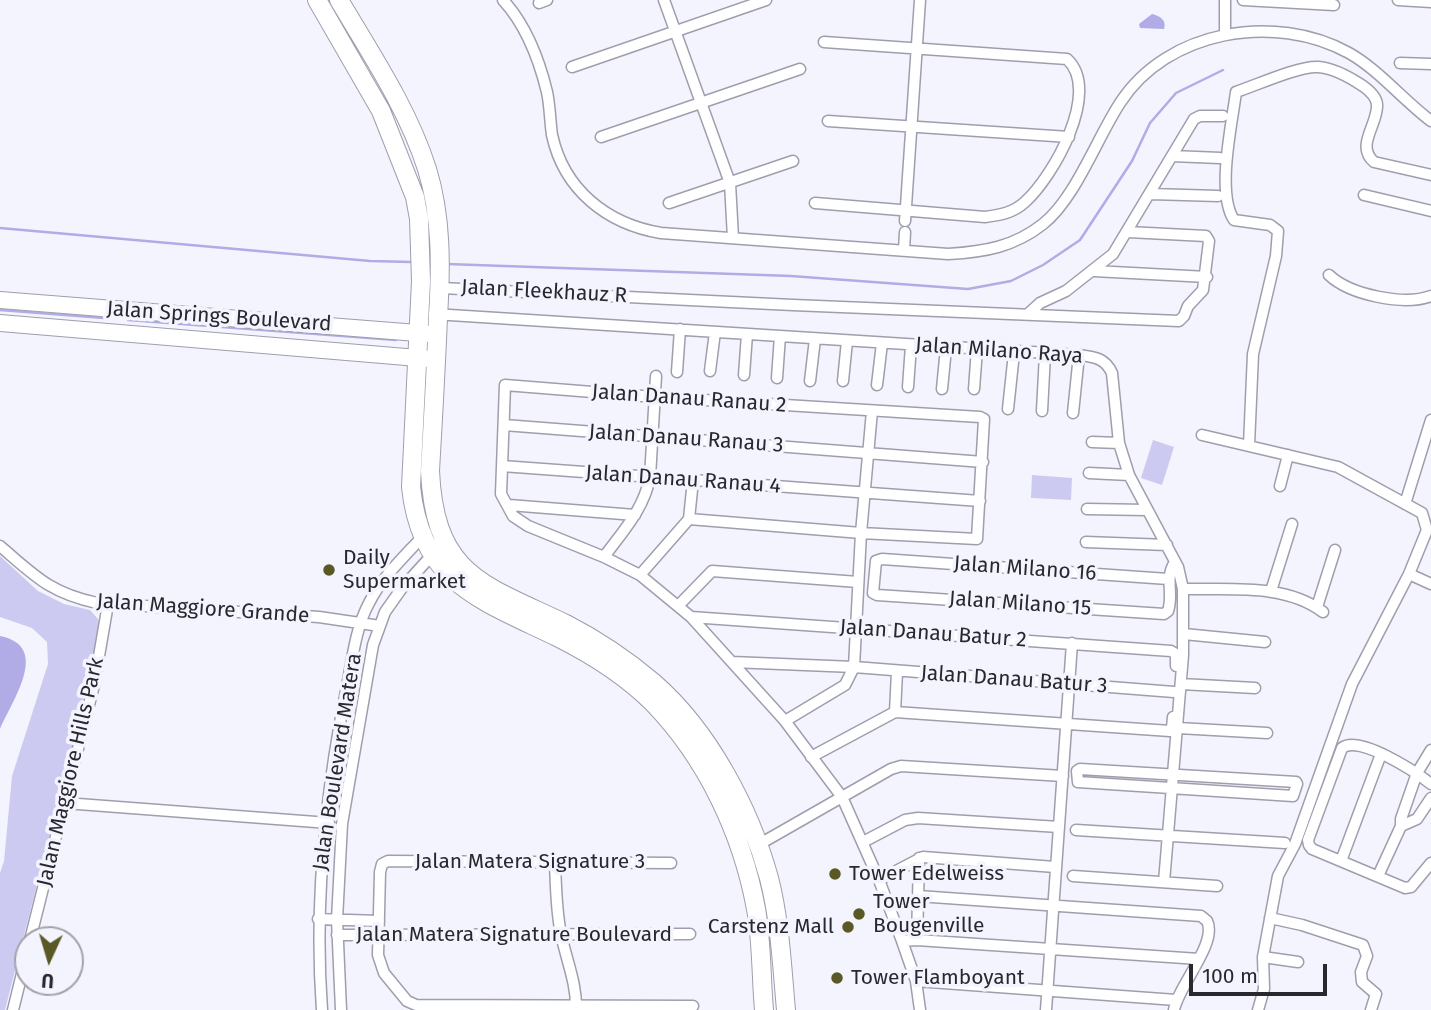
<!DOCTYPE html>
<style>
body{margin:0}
#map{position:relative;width:1431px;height:1010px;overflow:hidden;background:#f4f4fe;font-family:"Fira Sans",sans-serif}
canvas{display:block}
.north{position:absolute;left:14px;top:926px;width:70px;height:70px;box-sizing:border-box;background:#f4f4fe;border:2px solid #a3a2ab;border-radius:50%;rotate:184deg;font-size:19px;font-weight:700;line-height:28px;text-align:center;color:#29282e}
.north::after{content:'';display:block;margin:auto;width:24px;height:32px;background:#5a5926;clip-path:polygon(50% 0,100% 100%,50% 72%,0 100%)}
.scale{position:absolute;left:1189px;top:964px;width:138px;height:32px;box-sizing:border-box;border:4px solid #29282e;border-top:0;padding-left:9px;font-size:21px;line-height:24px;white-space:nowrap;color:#29282e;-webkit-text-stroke:5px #f4f4fe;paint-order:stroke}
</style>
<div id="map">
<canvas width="1431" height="1010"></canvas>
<div class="north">U</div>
<div class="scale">100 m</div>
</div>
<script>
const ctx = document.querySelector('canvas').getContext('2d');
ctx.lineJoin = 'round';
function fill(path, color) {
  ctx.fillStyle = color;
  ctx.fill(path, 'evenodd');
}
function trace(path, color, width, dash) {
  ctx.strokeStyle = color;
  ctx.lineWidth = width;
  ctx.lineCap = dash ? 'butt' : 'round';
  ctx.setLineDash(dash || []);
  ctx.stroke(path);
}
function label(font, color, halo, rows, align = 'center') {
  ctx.font = font + ' "Fira Sans",sans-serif';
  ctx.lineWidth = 7;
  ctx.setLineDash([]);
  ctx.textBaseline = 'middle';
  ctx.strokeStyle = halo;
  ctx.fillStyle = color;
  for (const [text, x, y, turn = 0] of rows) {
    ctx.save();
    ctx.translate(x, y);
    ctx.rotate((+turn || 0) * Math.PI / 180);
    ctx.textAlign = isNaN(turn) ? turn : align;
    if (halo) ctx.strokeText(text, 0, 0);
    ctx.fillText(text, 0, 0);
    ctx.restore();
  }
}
const green = new Path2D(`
 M1153 440 1174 447 1162 485 1141 478Z
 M1032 475 1072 478 1071 500 1031 498Z
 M0 556 38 591 64 604 90 610 98 619 99 625 85 696 5 1010H0V873L4 861 12 776 48 664 47 642 32 628 0 617Z`);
const water = new Path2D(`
 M1152 14C1160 16 1167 20 1164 29L1140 28 1139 24Z
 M0 636C51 646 13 699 0 729Z`);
const stream = new Path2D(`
 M0 228 370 261 412 262
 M447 264 791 276 968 289 1011 281 1043 265 1080 240 1132 161 1150 123 1176 93 1223 70
 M0 310 104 318
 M128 320 396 340`);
const street = new Path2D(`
 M503 0C526 25 539 59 547 92 550 106 550 121 552 135 564 190 607 224 661 233L948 254C984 252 1014 247 1043 224 1075 199 1097 138 1120 103 1167 30 1275 12 1349 53 1379 70 1403 100 1431 121
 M664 0 730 183 733 238
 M1243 0 1334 5
 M1398 0 1431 2
 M539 3 547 0
 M1225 35V0
 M1400 63 1431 64
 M572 67 766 0
 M828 121 1069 137
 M601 137 800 69
 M1172 156 1220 158
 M1151 194 1218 196
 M1364 195 1431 211
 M669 203 793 161
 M815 203 985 217C1000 215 1013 213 1025 202 1053 177 1102 91 1067 59L824 42
 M905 221 920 0
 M904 250 905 232
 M1094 271 1207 277
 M1329 275C1350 295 1404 306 1431 296
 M441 288 793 305 1179 321 1184 316 1188 306 1203 290 1209 241 1206 236 1128 232
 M434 314 1079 355C1095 357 1105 358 1112 373L1119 443 1129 475 1178 567 1183 589V655L1164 882
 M1028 314 1040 303 1066 291 1113 254 1194 119 1200 116H1223
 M710 371 715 332
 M677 372 680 329
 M744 375 747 334
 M777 378 780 336
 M810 381 815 339
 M843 381 847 341
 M877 385 882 343
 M908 387 911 345
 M942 389 946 348
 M974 389 977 349
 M1008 409 1014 353
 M1042 411 1045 354
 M1073 413 1079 355
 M504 425 983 462
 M1202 435 1338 467 1422 513 1427 530 1409 574 1352 684 1295 844 1278 876 1263 957 1264 989 1258 1010
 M1092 442 1119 443
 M1249 445 1253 354 1276 256 1278 231 1270 225 1234 220C1216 193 1232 124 1236 92 1257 85 1298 66 1318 67 1333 68 1351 78 1363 86 1370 91 1378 98 1377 107 1376 127 1356 146 1374 162L1431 175
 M502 466 980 501
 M1089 473 1129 475
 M1280 486 1288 455
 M1405 504 1431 420
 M509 505 635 515
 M1087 509 1147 510
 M689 519 693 480
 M1086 542 1167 545
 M0 546C35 576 50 593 97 603L319 617 380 626
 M604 557C623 531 644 509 650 477L656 376
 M1409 574 1431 584
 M640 575 689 519 861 533 977 539 984 419 980 417 655 397 505 385 501 494 513 516 528 526 604 557 640 575 691 617 785 721 842 797 879 880 902 941 916 981 920 1010
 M1168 579 882 559 876 561 873 593 877 595 1164 614 1168 611C1174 594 1164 578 1175 562
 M1183 589C1229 590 1285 583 1323 612
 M1271 591 1292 524
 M678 606 712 571 858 582
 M1317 607 1335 550
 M691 617 1171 651 1176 654V666
 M1184 634 1265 642
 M732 662 854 667 1174 692
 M1181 684 1255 688
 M895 712 897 672
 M785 721 845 685 854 667 861 533 872 411
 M1178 728 1267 733
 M811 757 895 712 1170 731 1172 728 1173 717
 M1080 769 1296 782 1297 784 1293 796 1078 782 1077 771Z
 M1431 784C1416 772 1358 734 1342 748L1308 840 1309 845 1312 849 1405 888 1411 887 1431 863
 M65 803 329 823
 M1401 826 1417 819 1431 798
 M1076 830 1285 843
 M863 842 905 820 918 818 1059 827
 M758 845 891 769 901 766 1063 776
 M1341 861 1381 754
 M555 862C556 887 556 910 561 934 566 959 577 984 576 1010
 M671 863 388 861 382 864 380 872 378 955 384 973 407 1001 416 1005 693 1006
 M1073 876 1217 886
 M1378 876 1401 826V819L1417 773 1431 750
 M879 880 923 857 1055 867
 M918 896 1201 916 1207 921C1218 943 1178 986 1174 1010
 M1270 918 1302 925 1363 945 1367 956 1361 972 1362 982 1376 994 1371 1010
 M318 919 379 921
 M337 935 690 934
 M30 940 94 685 108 604
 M917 940 919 858
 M902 941 917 940 1199 959
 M1263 957 1298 962
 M916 981 1176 1000
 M13 1010 28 949
 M322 1010C314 902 325 796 346 691 352 662 355 629 369 603 382 577 404 557 423 536
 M341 1010 337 920 342 824 373 645 385 612 402 588 433 554
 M1046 1010 1072 643`);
const secondary = new Path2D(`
 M0 300 430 334
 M0 323 430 359`);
const primary = new Path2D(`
 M317 0 381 111 415 197 419 219 421 281 411 487C421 583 481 600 557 637 591 654 626 676 653 703 707 759 742 833 756 909 762 942 761 977 764 1010
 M339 0C371 54 408 109 427 169 442 217 441 268 438 317 436 368 433 419 430 471 435 576 483 584 566 624 597 640 628 661 654 683 709 731 750 809 769 878 780 921 782 966 786 1010`);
const markers = [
 [329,570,7,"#5a5926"],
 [835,874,7,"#5a5926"],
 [859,914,7,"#5a5926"],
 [848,927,7,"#5a5926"],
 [837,978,7,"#5a5926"]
];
const streetNames = [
 ["Jalan Fleekhauz R",544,292,3],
 ["Jalan Springs Boulevard",219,317,4],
 ["Jalan Milano Raya",999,351,4],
 ["Jalan Danau Ranau 2",689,399,4],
 ["Jalan Danau Ranau 3",686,439,4],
 ["Jalan Danau Ranau 4",683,480,4],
 ["Jalan Milano 16",1025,569,4],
 ["Jalan Milano 15",1020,604,4],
 ["Jalan Maggiore Grande",203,609,4],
 ["Jalan Danau Batur 2",933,634,4],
 ["Jalan Danau Batur 3",1014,680,4],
 ["Jalan Boulevard Matera",338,762,-81],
 ["Jalan Maggiore Hills Park",71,772,-77],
 ["Jalan Matera Signature 3",530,862],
 ["Jalan Matera Signature Boulevard",514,935]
];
const poiNames = [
 ["Daily",343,558],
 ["Supermarket",343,582],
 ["Tower Edelweiss",849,874],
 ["Tower",873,902],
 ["Bougenville",873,926],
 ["Carstenz Mall",834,927,"right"],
 ["Tower Flamboyant",851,978]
];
fill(green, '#cdcaf1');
fill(water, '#b1abe6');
trace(stream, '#b1abe6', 2.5);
trace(street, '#9f9ead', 13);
trace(secondary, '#9f9ead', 18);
trace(primary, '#9f9ead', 20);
trace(street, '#fff', 10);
trace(secondary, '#fff', 16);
trace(primary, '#fff', 18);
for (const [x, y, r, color] of markers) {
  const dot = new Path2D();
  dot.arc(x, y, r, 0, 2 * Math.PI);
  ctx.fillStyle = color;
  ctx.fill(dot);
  trace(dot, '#f4f4fe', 2.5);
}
label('21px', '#29282e', '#f4f4fe', streetNames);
label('21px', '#29282e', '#f4f4fe', poiNames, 'left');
</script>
